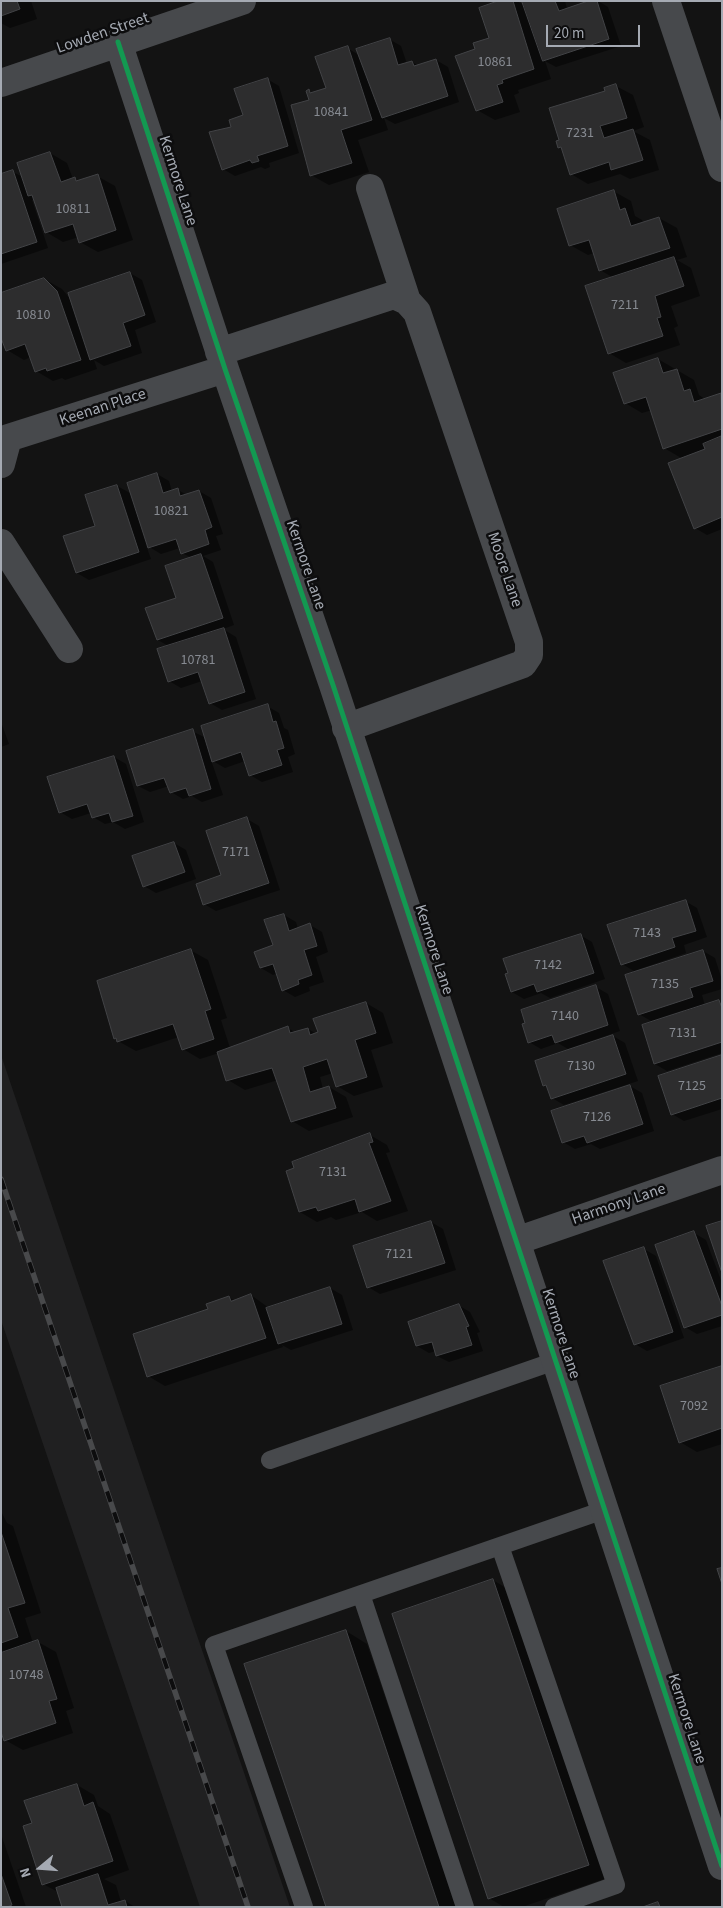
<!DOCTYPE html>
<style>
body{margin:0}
#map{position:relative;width:723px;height:1908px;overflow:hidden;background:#131313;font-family:"Source Sans 3",sans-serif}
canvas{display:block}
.frame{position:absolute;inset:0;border:2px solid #a5aab3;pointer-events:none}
.north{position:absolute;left:15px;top:1843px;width:50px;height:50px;-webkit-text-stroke:4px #0d0d0e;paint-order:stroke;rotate:252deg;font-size:14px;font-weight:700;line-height:20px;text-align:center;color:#a5aab3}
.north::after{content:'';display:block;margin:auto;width:18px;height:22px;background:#a5aab3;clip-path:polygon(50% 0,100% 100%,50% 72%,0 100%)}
.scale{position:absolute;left:546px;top:25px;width:94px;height:22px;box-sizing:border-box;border:2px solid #a5aab3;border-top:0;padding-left:6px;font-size:15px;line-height:18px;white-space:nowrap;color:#a5aab3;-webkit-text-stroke:4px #0d0d0e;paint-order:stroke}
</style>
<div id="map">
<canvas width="723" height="1908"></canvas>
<div class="frame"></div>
<div class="north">N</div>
<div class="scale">20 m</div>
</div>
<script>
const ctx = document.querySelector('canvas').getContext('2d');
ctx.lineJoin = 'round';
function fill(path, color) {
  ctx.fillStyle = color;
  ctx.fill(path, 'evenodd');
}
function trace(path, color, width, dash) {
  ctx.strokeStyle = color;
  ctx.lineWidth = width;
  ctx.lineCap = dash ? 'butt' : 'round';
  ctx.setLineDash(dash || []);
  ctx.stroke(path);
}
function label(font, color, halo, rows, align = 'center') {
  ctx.font = font + ' "Source Sans 3",sans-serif';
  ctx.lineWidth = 5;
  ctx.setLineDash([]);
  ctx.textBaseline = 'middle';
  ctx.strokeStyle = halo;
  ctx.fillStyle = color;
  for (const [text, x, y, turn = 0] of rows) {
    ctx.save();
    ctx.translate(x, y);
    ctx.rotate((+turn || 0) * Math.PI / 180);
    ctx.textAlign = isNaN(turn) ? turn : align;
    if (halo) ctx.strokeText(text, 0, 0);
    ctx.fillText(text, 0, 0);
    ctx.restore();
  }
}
const built = new Path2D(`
 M1 1055 190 1615 290 1907H200L1 1320Z`);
const shadow = new Path2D(`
 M1 1H31L37 19 10 28 1 23Z
 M502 1H517L525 6 524 1H565L567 9 598 1 608 7 621 46 556 67 545 61 551 79 518 90 519 93 514 95 520 112 495 120 477 110V50L491 39Z
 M389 39 401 46 407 64 412 62 419 66 436 60 448 67 459 102 395 124 384 118 388 130 358 140 369 172 329 185 311 175 309 91 313 93 327 89 347 48 359 55Z
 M267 79 279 86 299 153 269 163 270 167 265 169 261 167 235 176 223 169 245 116Z
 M616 86 633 95 644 127 633 131 650 140 659 170 630 179 620 174 588 184 571 174 563 149 559 147 607 92Z
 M50 153 67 163 73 179 80 181 97 176 115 186 133 240 98 252 80 242 79 237 63 242 46 232 34 199 32 200 48 248 1 264V175L13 172 23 177Z
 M613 191 631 201 635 216 642 220 643 223 659 218 677 228 687 257 677 260 691 268 700 296 671 306 678 326 674 328 680 345 626 363 609 353 614 278 600 270 594 253 588 255 570 245Z
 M130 273 142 280 156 322 135 330 142 353 104 366 94 360 97 369 65 380 62 378 53 381 36 371 31 357 24 360 7 350 44 279 62 289 71 300Z
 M658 359 694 380 699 395 705 399 722 395V529L707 535 695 528 683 459 664 448 652 410 642 413 625 403Z
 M157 474 169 481 172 492 178 490 187 495 199 491 211 498 223 534 216 536 221 550 203 556 213 562 234 625 223 629 236 637 256 699 222 710 210 703 202 681 181 688 169 681 170 647 158 640 177 599 192 558 182 553 180 548 161 554 146 545 151 559 89 580 77 573 117 486 132 494Z
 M267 706 279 713 284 728 288 730 295 754 288 757 293 772 262 782 250 775 245 761 225 768 211 760 223 795 202 802 192 796 183 799 171 792 169 786 150 792 138 786 192 731 206 738Z
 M1 722 9 744 1 747Z
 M114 757 126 764 144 822 125 829 113 822 105 824 93 817 91 813 72 819 60 812Z
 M247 819 259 826 280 890 216 911 204 904 223 876Z
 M174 843 186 850 196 879 156 893 144 886Z
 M685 901 697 908 707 937 684 945 686 953 634 971 622 964Z
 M284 915 296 922 298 929 310 925 322 932 328 952 316 957 324 982 309 987 310 991 295 997 283 990 277 973 273 975 261 968 275 946Z
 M580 935 592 942 605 979 550 998 541 993 524 999 512 992Z
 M190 950 208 960 227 1018 221 1020 230 1048 288 1028 296 1033 308 1029 317 1034 366 1003 383 1013 393 1043 371 1050 383 1087 354 1096 337 1086 333 1073 320 1077 323 1089 329 1087 346 1097 353 1117 309 1131 292 1121 278 1080 245 1090 228 1080 219 1053 200 1059 183 1049 179 1037 136 1051 118 1041 115 1038Z
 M703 951 715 958 722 980V989L702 995 705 1006 719 1001 722 1003V1053L667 1071 655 1064 643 1026 685 1012 684 1010 651 1021 639 1014Z
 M596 987 608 994 620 1031 568 1049 558 1043 541 1049 529 1042Z
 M613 1036 625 1043 638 1081 564 1105 552 1098 548 1087 544 1085Z
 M722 1056V1109L684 1121 672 1114Z
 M630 1086 642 1093 654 1131 600 1149 591 1144 575 1149 563 1142Z
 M370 1135 387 1145 390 1152 386 1153 408 1211 377 1221 362 1212 336 1220 331 1217 317 1222 300 1212Z
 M431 1222 443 1229 456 1270 380 1294 368 1287Z
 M694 1233 706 1240 722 1283V1326L697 1334 685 1327Z
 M644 1249 656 1256 684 1338 647 1351 635 1344Z
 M330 1288 342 1295 353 1330 291 1350 282 1345 283 1347 165 1386 148 1376 209 1310 229 1297 235 1301 251 1295 269 1308Z
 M458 1305 470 1312 480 1332 477 1333 483 1351 449 1362 437 1356 436 1351 429 1353 417 1346Z
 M722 1367V1444L697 1452 680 1442Z
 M1 1511 7 1523 13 1526 41 1613 25 1618 33 1643 38 1642 56 1652 74 1708 66 1711 73 1733 23 1750 5 1740 1 1729Z
 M493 1580 514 1593 610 1877 522 1907H504L489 1898Z
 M346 1631 367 1644 456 1907H327Z
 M77 1785 94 1795 98 1806 110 1814 129 1870 104 1879 116 1885 121 1902 125 1901 135 1907H63L58 1892 43 1884 34 1824Z
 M1 1834 26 1907H1Z`);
const building = new Path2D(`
 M1 1H17L20 9 1 16Z
 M498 1H513L534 69 502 80 503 83 497 85 503 102 476 111 455 56 475 49 473 43 489 38 479 8Z
 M522 1H555L559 11 588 1H597L609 39 543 61Z
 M390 38 398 65 412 61 414 66 436 59 448 96 382 118 356 49Z
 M348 46 372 120 341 130 352 163 310 176 291 105 309 100 306 91 309 89 310 93 326 88 315 57Z
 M268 78 288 146 257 156 259 161 252 163 250 160 222 170 209 132 231 127 229 120 243 115 234 89Z
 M616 84 627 118 600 126 604 138 633 129 643 160 611 170 609 162 570 175 561 147 558 148 556 141 559 140 549 108 605 91 604 88Z
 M50 152 61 182 75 177 76 181 98 174 116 230 79 243 73 224 45 233 32 195 28 196 17 163Z
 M13 170 37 242 1 254V174Z
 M614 190 620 210 625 208 631 226 659 217 670 248 599 271 589 240 569 246 557 209Z
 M674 257 684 286 655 296 661 317 657 318 663 336 608 354 585 286Z
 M130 272 145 315 123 323 131 346 90 360 68 293Z
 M44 278 57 291 81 360 47 371 46 368 35 372 25 344 6 351 1 338V293Z
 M658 358 663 373 677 369 684 391 690 389 694 402 721 393 722 429 663 449 646 397 624 404 613 373Z
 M722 436V517L694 529 668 463 705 449 703 444Z
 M157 473 163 493 178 488 180 496 199 490 212 527 205 530 209 544 181 554 176 539 148 548 127 483Z
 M117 485 139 552 76 573 63 536 95 526 85 495Z
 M201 554 223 618 157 640 145 608 176 598 165 566Z
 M224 628 245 692 209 704 198 672 168 682 157 649Z
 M268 704 273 722 276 721 284 748 277 750 282 765 249 776 241 752 212 762 201 726Z
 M193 729 211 789 189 796 186 788 170 793 164 778 137 786 126 751Z
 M114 756 133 816 112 822 109 813 92 818 87 804 59 813 47 777Z
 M247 817 269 883 203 905 196 884 221 875 206 831Z
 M174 842 185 872 143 887 132 856Z
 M686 900 696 931 672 938 675 947 621 965 607 925Z
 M284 914 289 931 310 923 317 946 304 950 312 975 298 980 299 984 282 991 273 964 260 968 254 952 273 945 264 920Z
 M581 934 594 973 537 992 534 984 511 992 505 974 508 973 503 959Z
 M191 949 211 1009 205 1011 214 1039 182 1050 173 1024 117 1042 116 1038 114 1039 97 981Z
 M703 950 713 981 690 988 693 997 638 1015 625 975Z
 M596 985 608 1025 555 1043 552 1035 528 1043 522 1024 525 1023 521 1010Z
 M719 1000 722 1008V1042L654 1064 642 1025Z
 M366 1002 376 1033 355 1040 367 1077 336 1087 327 1059 303 1067 310 1092 329 1086 336 1108 291 1122 272 1068 226 1081 217 1052 288 1026 290 1033 308 1028 310 1035 318 1032 313 1019Z
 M613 1035 626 1074 551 1099 546 1085 543 1086 535 1061Z
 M722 1055V1098L671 1115 658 1076Z
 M630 1085 643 1124 587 1143 584 1136 562 1143 551 1111Z
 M370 1133 373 1142 369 1143 391 1201 359 1212 355 1199 318 1211 316 1207 299 1212 286 1171 294 1168 292 1162Z
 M431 1221 445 1263 367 1288 353 1246Z
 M722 1221V1273L706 1226Z
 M694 1231 722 1306V1315L684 1328 655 1245Z
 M644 1247 673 1332 634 1345 603 1261Z
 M330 1287 342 1324 278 1344 266 1308Z
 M251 1294 266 1338 147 1377 133 1334 208 1309 206 1304 229 1296 231 1301Z
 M459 1304 469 1326 466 1327 472 1345 436 1356 432 1342 416 1346 408 1322Z
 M722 1366V1428L679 1443 660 1386Z
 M1 1532 25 1603 8 1608 18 1637 1 1643Z
 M722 1568V1584L717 1569Z
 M493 1579 589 1865 488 1899 392 1614Z
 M346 1630 439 1907H326L244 1664Z
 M38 1640 57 1699 49 1701 56 1723 4 1741 1 1732V1653Z
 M77 1784 84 1806 93 1802 113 1861 42 1885 23 1826 32 1823 24 1801Z
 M1 1874 12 1905 7 1907H1Z
 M98 1874 108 1905 125 1900 127 1907H62L56 1888Z
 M658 1902 660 1907H643Z`);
const service = new Path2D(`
 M270 1460 555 1361
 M500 1546 616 1885 554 1907
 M361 1594 465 1907
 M304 1907 214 1645 604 1510`);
const minor = new Path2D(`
 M666 1 722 168
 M118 42 225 369 333 685 722 1866
 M1 83 242 1
 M370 188 407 301
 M219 352 394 295 407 301 417 312 529 642V655L523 664 346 728
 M1 464 8 438 225 369
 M1 543 69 649
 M516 1241 722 1170`);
const rail = new Path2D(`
 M1 1179 248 1907`);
const cycleway = new Path2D(`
 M118 42 225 369 333 685 722 1866`);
const numberNames = [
 ["10861",495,63],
 ["10841",331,113],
 ["7231",580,134],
 ["10811",73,210],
 ["7211",625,306],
 ["10810",33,316],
 ["10821",171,512],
 ["10781",198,661],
 ["7171",236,853],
 ["7143",647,934],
 ["7142",548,966],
 ["7135",665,985],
 ["7140",565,1017],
 ["7131",683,1034],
 ["7130",581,1067],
 ["7125",692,1087],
 ["7126",597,1118],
 ["7131",333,1173],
 ["7121",399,1255],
 ["7092",694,1407],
 ["10748",26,1676]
];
const streetNames = [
 ["Lowden Street",103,34,-19],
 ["Kermore Lane",177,181,72],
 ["Keenan Place",103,408,-18],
 ["Kermore Lane",305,565,71],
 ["Moore Lane",504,570,71],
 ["Kermore Lane",433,950,72],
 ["Harmony Lane",619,1205,-19],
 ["Kermore Lane",560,1334,72],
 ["Kermore Lane",686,1719,72]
];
fill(built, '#202021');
fill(shadow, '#0007');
fill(building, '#2d2d2e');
trace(building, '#424346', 1);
trace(service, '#47494c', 18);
trace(minor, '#47494c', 28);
trace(rail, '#48494b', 5.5);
trace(rail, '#0d0d0e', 4, [11]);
trace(cycleway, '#139951', 5);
label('14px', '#878b92', null, numberNames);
label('16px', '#a5aab3', '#0d0d0e', streetNames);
</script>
